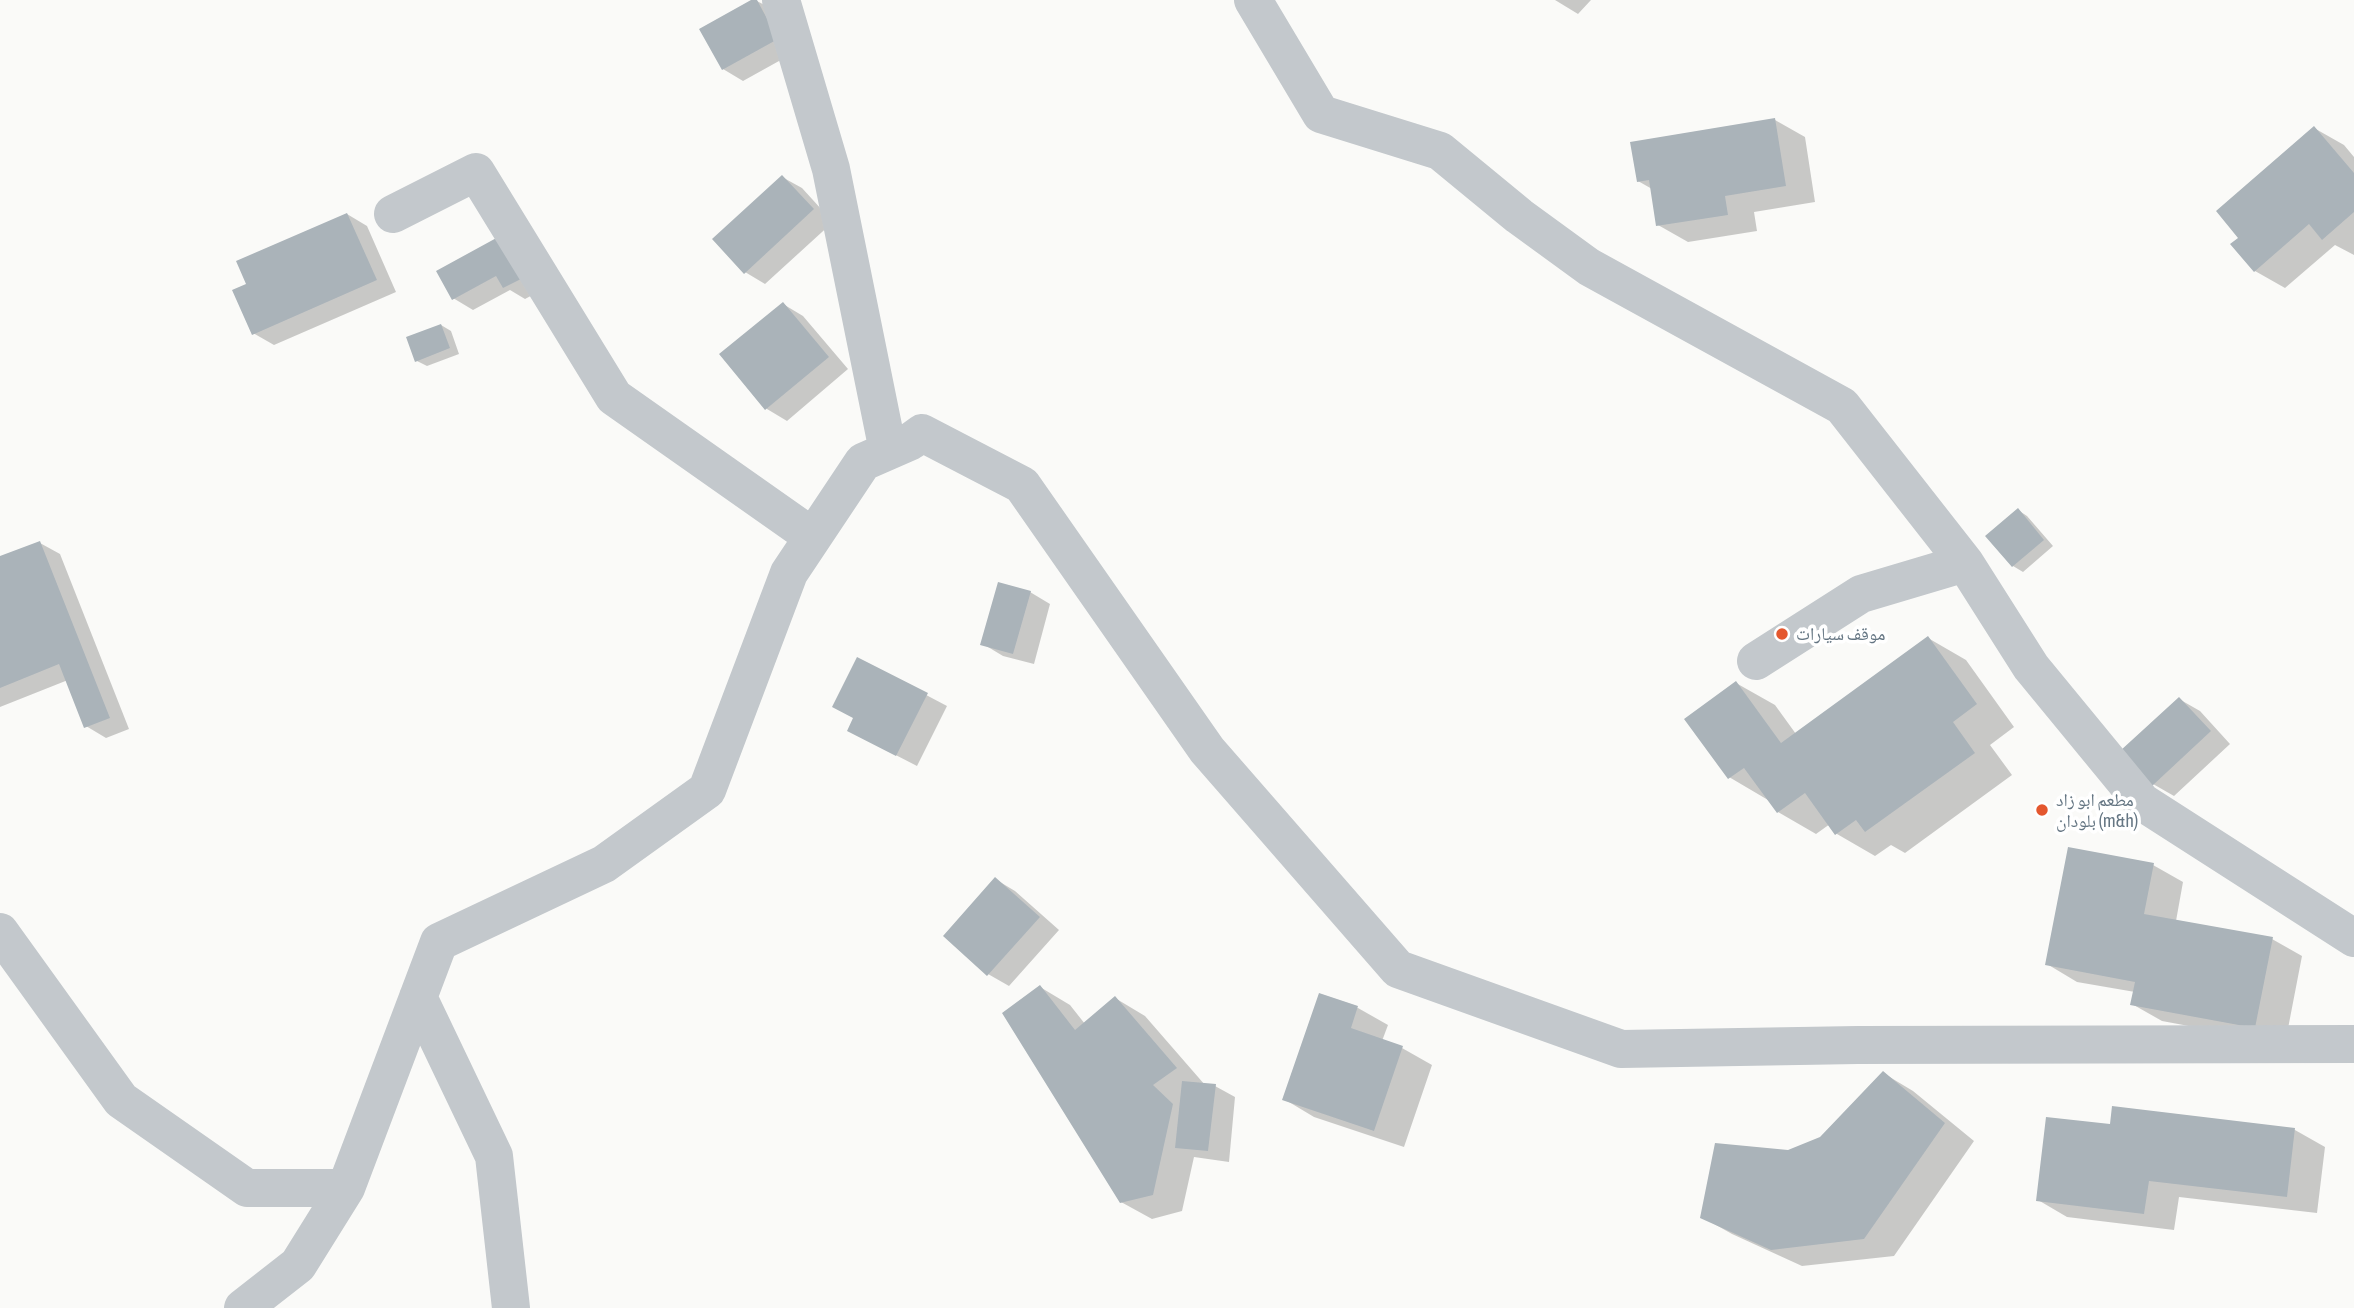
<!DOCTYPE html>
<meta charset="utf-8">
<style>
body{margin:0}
canvas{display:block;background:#fafaf8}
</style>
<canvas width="2354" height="1308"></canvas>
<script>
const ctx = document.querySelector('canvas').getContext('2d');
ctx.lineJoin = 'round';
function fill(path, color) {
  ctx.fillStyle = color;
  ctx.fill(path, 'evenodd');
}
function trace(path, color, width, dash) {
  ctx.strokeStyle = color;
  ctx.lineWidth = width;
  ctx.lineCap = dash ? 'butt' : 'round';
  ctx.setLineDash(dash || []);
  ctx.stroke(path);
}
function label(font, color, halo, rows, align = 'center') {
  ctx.font = font + ' "Asap Condensed","Noto Naskh Arabic",sans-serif';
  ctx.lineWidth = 7;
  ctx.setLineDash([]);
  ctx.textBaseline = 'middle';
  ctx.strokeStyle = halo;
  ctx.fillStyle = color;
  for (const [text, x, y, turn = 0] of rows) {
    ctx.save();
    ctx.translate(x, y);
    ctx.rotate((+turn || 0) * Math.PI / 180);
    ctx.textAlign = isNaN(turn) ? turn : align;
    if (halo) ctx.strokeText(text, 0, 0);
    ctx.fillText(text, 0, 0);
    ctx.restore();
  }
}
const shadow = new Path2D(`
 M755 0 776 11 797 51 743 81 723 69Z
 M1555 0H1591L1578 14Z
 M1775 120 1805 137 1815 202 1754 212 1757 231 1688 242 1658 225 1652 189 1638 181Z
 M2314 128 2344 145 2354 157V255L2335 245 2285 288 2255 271 2241 238Z
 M782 177 802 188 833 222 765 284 745 272Z
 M347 214 367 226 396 292 274 345 253 333 248 285Z
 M500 238 542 290 525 299 510 290 473 310 453 298Z
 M783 304 803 316 848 369 787 421 767 409 722 355Z
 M441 325 451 331 459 354 427 366 417 361Z
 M2018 510 2027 516 2053 546 2023 572 2013 566Z
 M40 543 60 554 129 729 106 738 86 726 68 680 0 707V558Z
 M1030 592 1050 604 1034 664 1003 656 983 644Z
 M1928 638 1966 660 2014 727 1990 745 2012 775 1905 853 1891 845 1875 856 1837 834 1830 824 1816 834 1778 812 1768 800 1729 777 1736 683 1775 705 1796 734Z
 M858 659 947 706 917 766 849 731 855 719Z
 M2179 699 2200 711 2230 744 2174 796 2153 784Z
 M2153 865 2183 882 2176 921 2272 939 2302 956 2285 1044 2162 1021 2132 1004 2135 992 2077 982 2047 964Z
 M995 879 1015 891 1059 930 1009 986 988 974 945 936Z
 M1040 987 1070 1005 1085 1024 1115 998 1145 1016 1205 1085 1215 1086 1235 1097 1229 1162 1194 1157 1182 1211 1152 1219 1121 1202Z
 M1320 995 1358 1008 1388 1025 1382 1041 1402 1048 1432 1065 1404 1147 1314 1117 1284 1099Z
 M1883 1073 1913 1091 1974 1141 1894 1256 1802 1266 1732 1234 1702 1217 1789 1152 1821 1138Z
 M2111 1126 2295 1130 2325 1147 2317 1213 2179 1197 2174 1230 2067 1217 2038 1200Z`);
const building = new Path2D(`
 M751 0H757L778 39 722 70 699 29Z
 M1775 118 1786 186 1725 196 1728 215 1656 226 1649 180 1637 182 1630 142Z
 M2314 126 2354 173V212L2322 240 2309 224 2254 272 2230 244 2238 238 2216 211Z
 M782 175 814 209 744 274 712 239Z
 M347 213 377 280 252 335 232 290 246 284 236 261Z
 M500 236 523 278 503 288 496 276 452 300 436 271Z
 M783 302 829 357 765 410 719 354Z
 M441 324 450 348 415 362 406 337Z
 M2018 508 2044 540 2012 567 1985 536Z
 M40 541 110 718 84 728 59 664 0 688V556Z
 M998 582 1031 591 1013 654 980 645Z
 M1928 636 1977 704 1953 722 1975 753 1865 832 1856 820 1835 835 1805 793 1777 813 1744 768 1728 779 1684 719 1736 681 1781 743Z
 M857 657 928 693 896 756 847 731 853 718 832 707Z
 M2179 697 2211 731 2152 786 2120 751Z
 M2068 847 2154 863 2144 914 2273 937 2255 1028 2130 1005 2135 982 2045 965Z
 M995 877 1040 917 987 976 943 936Z
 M1040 985 1075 1030 1115 996 1177 1068 1153 1085 1173 1104 1153 1195 1120 1203 1002 1013Z
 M1319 993 1358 1006 1351 1028 1403 1046 1374 1131 1282 1100Z
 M1883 1071 1945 1123 1864 1239 1771 1250 1700 1218 1715 1143 1788 1150 1820 1137Z
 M1182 1081 1216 1084 1208 1151 1175 1148Z
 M2112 1106 2295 1128 2287 1197 2149 1181 2144 1214 2036 1201 2046 1117 2110 1124Z`);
const minor = new Path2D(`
 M781 0 831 169 888 451
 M1253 0 1321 114 1440 151 1519 216 1589 267 1842 406 1965 563 2031 667 2142 802 2354 938
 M393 214 476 172 614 397 813 537
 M1756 661 1861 594 1965 563
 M0 932 121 1100 247 1188H346L298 1265 243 1308
 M418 997 494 1156 511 1308
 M346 1188 439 942 604 864 707 790 789 573 863 462 911 441 922 433 1022 485 1207 750 1398 969 1621 1049 1858 1045 2354 1044`);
const markers = [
 [1782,634,7,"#e4572e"],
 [2042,810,7,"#e4572e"]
];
const poiNames = [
 ["موقف سيارات",1796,634],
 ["مطعم ابو زاد",2056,800],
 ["بلودان (m&h)",2056,821]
];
fill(shadow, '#0003');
fill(building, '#aab3b9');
trace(minor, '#c3c8cc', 38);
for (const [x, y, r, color] of markers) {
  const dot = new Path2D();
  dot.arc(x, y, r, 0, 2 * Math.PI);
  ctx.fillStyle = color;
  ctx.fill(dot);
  trace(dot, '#fff', 2.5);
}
label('18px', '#657683', '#fff', poiNames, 'left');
</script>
